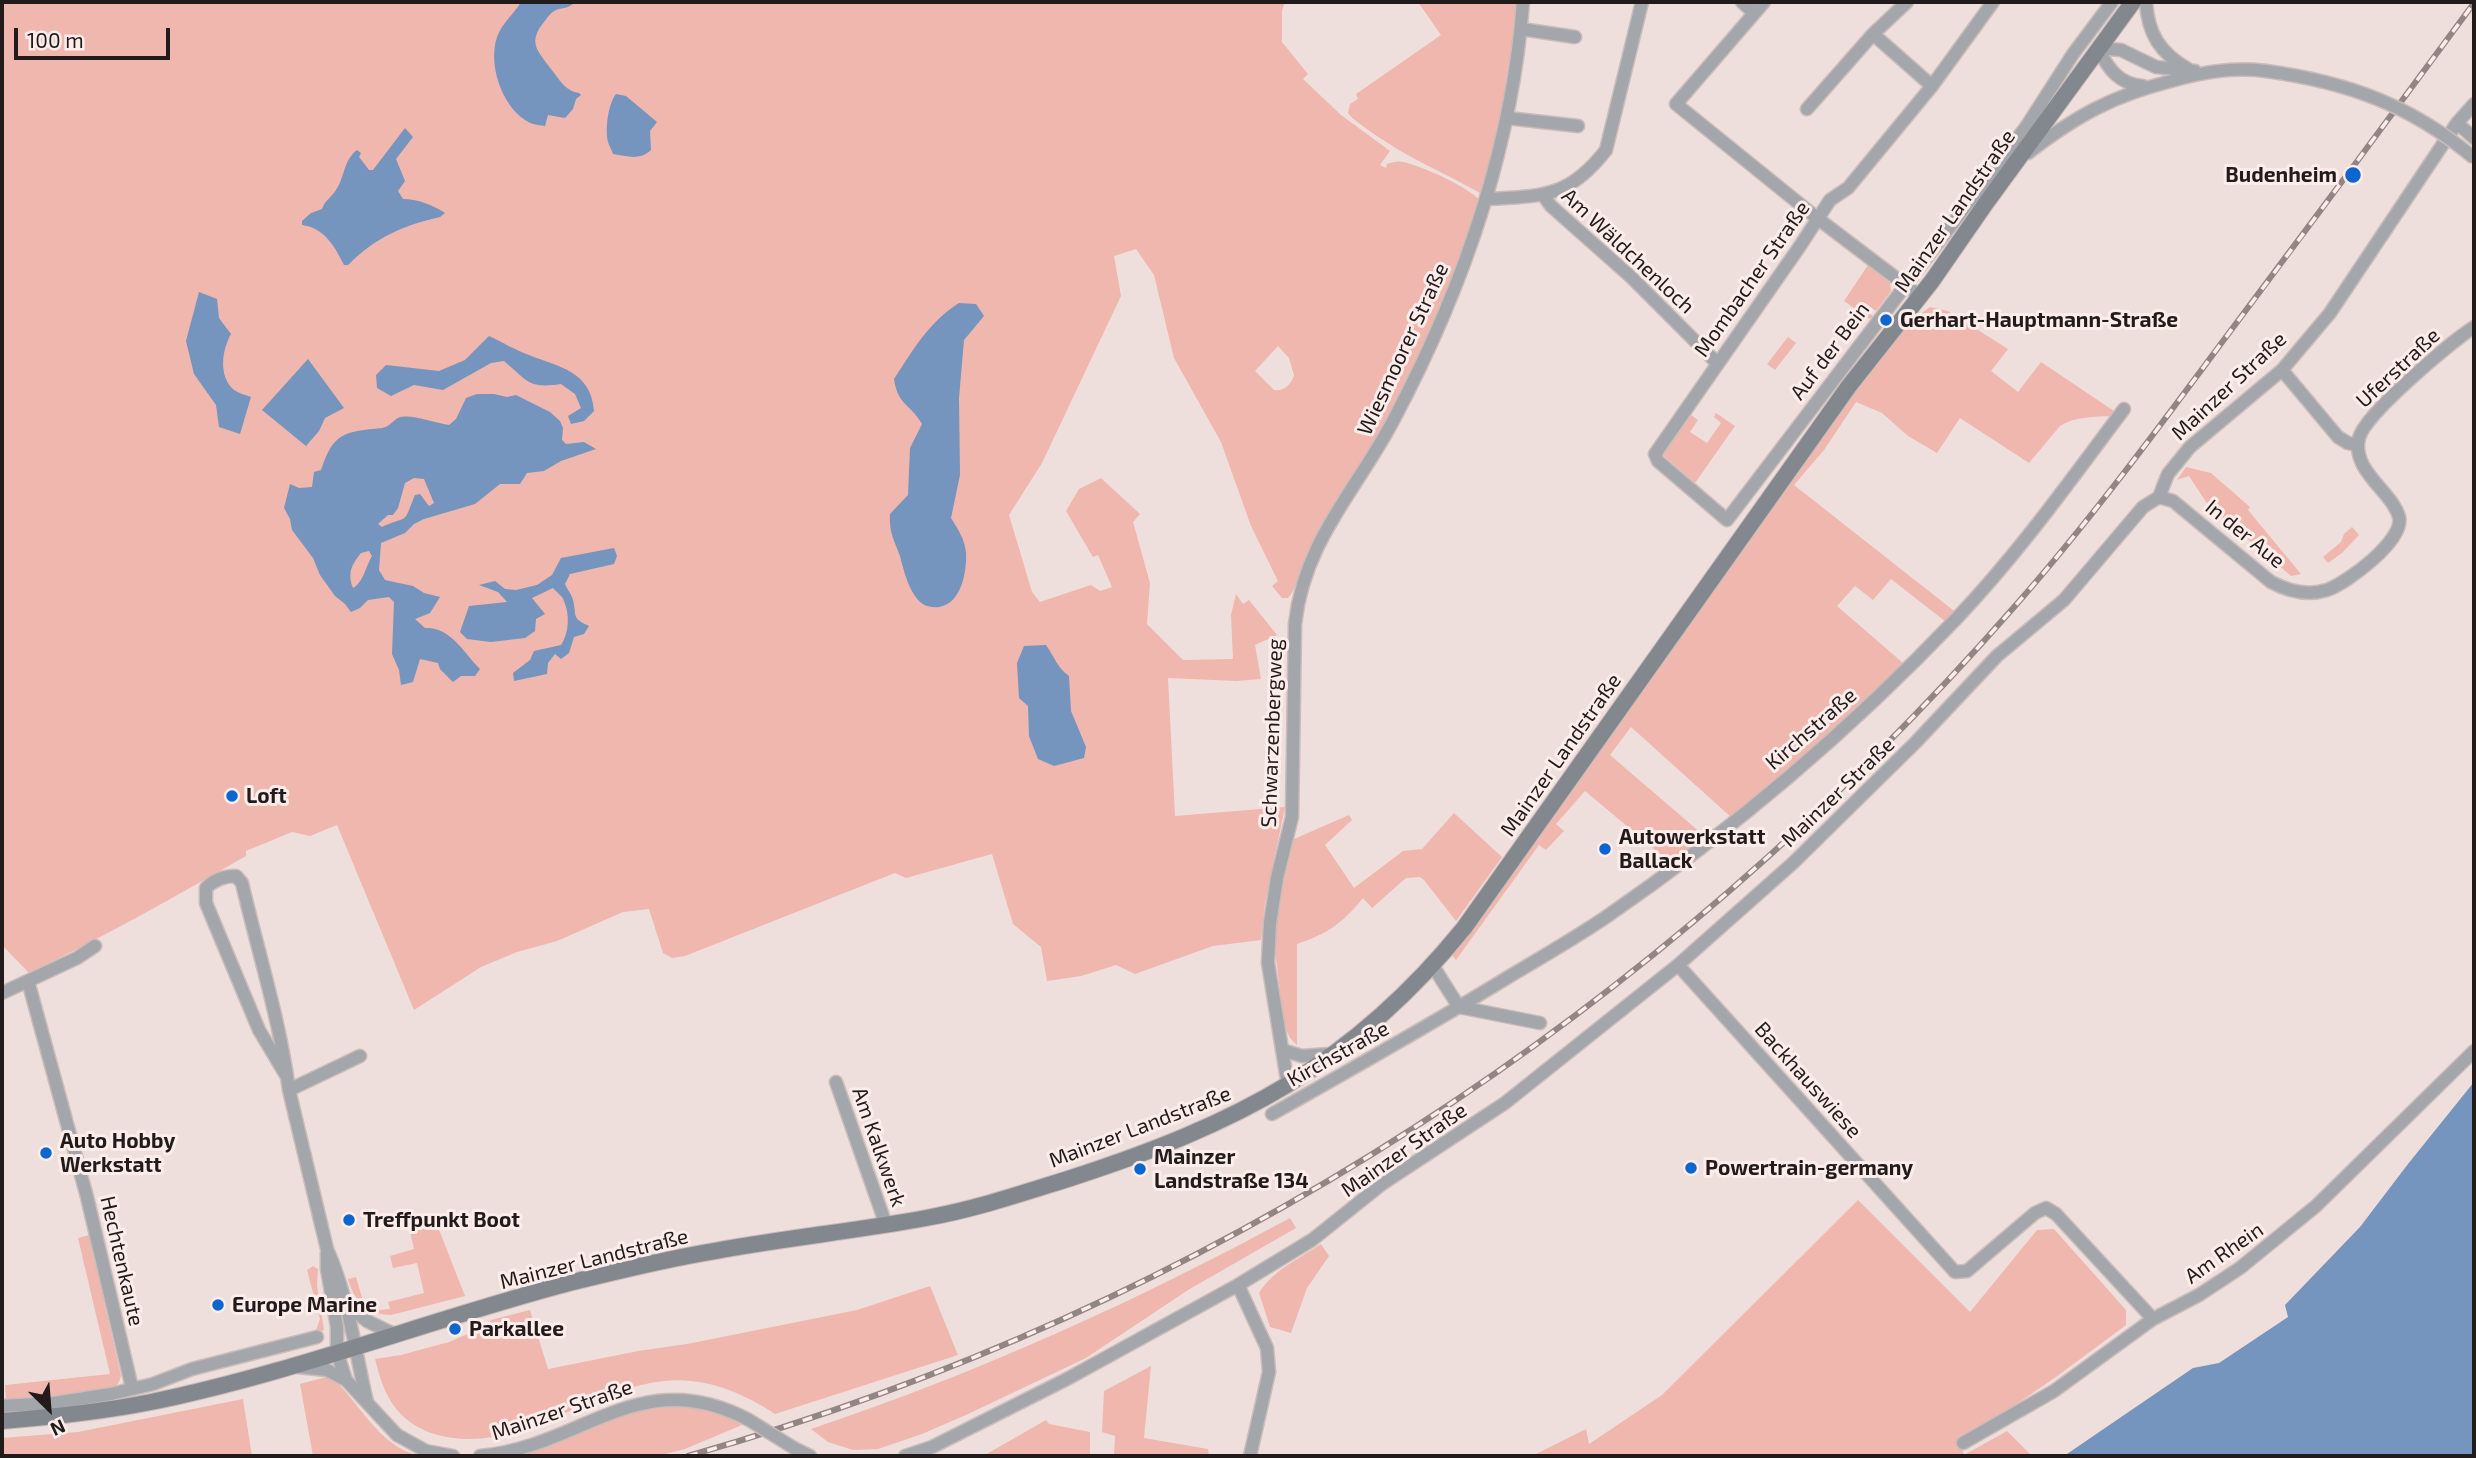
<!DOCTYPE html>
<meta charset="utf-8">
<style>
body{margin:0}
#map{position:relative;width:2476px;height:1458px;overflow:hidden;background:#efdfdc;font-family:"Exo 2",sans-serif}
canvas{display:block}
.frame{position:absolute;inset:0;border:4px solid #211c1b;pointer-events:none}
.north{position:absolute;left:14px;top:1374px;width:70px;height:70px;-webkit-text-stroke:5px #fcecea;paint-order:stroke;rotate:155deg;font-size:19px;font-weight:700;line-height:28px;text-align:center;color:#211c1b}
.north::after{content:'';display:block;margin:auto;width:24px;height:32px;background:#211c1b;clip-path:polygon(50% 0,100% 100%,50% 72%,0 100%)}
.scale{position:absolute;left:14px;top:28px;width:156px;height:32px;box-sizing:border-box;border:4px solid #211c1b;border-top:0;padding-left:9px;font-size:21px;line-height:24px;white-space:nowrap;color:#211c1b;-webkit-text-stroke:5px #fcecea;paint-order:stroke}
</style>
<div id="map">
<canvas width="2476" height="1458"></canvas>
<div class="frame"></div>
<div class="north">N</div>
<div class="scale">100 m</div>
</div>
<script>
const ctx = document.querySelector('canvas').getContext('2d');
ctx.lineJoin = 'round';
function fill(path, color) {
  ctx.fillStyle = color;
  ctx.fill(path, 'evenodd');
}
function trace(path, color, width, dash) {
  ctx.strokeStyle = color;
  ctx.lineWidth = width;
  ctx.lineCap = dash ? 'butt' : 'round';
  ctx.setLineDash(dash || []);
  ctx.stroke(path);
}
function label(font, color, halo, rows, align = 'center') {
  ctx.font = font + ' "Exo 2",sans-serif';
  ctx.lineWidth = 6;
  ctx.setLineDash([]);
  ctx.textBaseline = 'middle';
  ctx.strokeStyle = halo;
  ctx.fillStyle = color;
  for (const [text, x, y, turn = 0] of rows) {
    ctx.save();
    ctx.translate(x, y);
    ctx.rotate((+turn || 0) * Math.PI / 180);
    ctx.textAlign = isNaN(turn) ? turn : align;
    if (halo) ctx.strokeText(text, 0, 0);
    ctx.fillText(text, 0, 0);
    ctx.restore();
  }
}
const green = new Path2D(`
 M2 2H1285L1282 11V42L1308 74 1303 79 1341 115 1390 151 1380 165 1386 168 1387 164C1393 162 1397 161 1403 162 1420 165 1473 189 1481 202L1432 335 1396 408 1313 543C1306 557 1297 589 1288 598H1282L1272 586 1278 581 1251 526 1221 442 1174 358 1154 275 1136 249 1114 256 1121 296 1042 463 1009 515 1032 592 1040 602 1091 585 1100 591 1112 587 1098 555 1093 557 1066 511 1079 489 1101 478 1140 514 1133 522 1150 583 1147 624 1183 660 1233 659 1231 615 1236 594 1243 604 1249 600 1277 635 1255 645 1261 679 1236 681 1168 678 1175 816 1285 807 1265 903 1261 940 1213 946 1135 974 1116 965 1081 976 1047 981 1041 947 1013 924 992 854 906 878 895 873 685 956 672 958 663 953 649 909 623 912 557 941 517 952 481 967 414 1010 337 825 310 836 292 832 246 851V856C175 897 103 937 29 973L2 945ZM1278 346 1289 358 1294 375C1292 384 1283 392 1274 390L1255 371Z
 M1418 2H1518L1513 61 1509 60 1506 80 1510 85 1484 192 1480 193C1443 172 1408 158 1374 134 1365 127 1354 121 1348 113L1350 104 1358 99 1356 94 1441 35Z
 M1868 265 1890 283 1891 291 1876 311 1862 302 1859 306 1873 316 1870 319 1844 301Z
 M1930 307 1948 311 2008 349 1991 371 2018 392 2041 362 2114 411V416C2095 417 2076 416 2060 426L2029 463 1960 418 1937 453 1908 436 1882 413 1856 402 1824 450 1794 485 1958 614 1946 622 1891 579 1873 600 1855 586 1837 606 1903 663 1855 714 1732 818 1631 727 1610 755 1708 839 1683 858 1671 863 1585 791 1556 824 1564 831 1546 850 1539 845 1456 960 1451 954 1867 373 1913 315 1916 317Z
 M1788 337 1796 343 1775 370 1767 364Z
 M1716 413 1735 426 1695 483 1663 455 1691 415 1698 420 1690 432 1707 443 1721 423 1714 417Z
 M2186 467 2211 473 2250 507 2248 510 2301 574 2291 576 2208 505 2189 476 2177 480Z
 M2352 527 2359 535 2342 553 2328 563 2323 557 2341 542 2344 534Z
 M1454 813 1502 857 1456 921 1424 880 1420 877 1406 878 1372 908 1363 898C1343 923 1327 934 1297 944V1045L1290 1038 1284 1025 1275 949 1278 905 1294 839 1349 815 1352 820 1325 845 1354 888 1403 851 1422 849Z
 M1858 1200 1970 1312 2037 1230 2054 1229 2126 1310V1325L2056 1377 1960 1443 1964 1455 2007 1431 2032 1456H1532L1586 1429 1589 1444 1662 1395Z
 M434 1217 465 1296 391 1315C368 1315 354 1301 348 1279L356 1277 363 1301 379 1310 390 1309 388 1302 424 1293 417 1263 393 1268 390 1256 414 1249 408 1223Z
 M1290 1218 1296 1228 1188 1290 1086 1358 968 1414 922 1434 878 1449 853 1450 828 1442 811 1429C978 1373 1135 1302 1290 1218Z
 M89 1235 121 1376C120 1379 119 1383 116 1386 106 1396 24 1399 6 1400L5 1385 110 1374 78 1238Z
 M1321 1244 1329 1256 1307 1288 1291 1333 1270 1327 1259 1293C1273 1270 1299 1259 1321 1244Z
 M313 1266 318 1269 317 1285 324 1330 315 1333 320 1319 307 1270Z
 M930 1286 958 1355 775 1414C741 1392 705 1377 664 1381 586 1389 515 1458 434 1434 396 1421 384 1396 375 1359L401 1355 449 1342 484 1327 491 1320 530 1310 548 1369 638 1351 687 1344 857 1310Z
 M1151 1366 1144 1438 1208 1449 1209 1456H1114L1115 1436 1102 1432 1104 1391Z
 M330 1376C360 1402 377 1445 419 1456H313L300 1384Z
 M243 1399 252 1456H2V1438L78 1432Z
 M678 1406 718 1412 742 1425 685 1449 657 1456H514L631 1412Z
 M1046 1420 1049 1424 1090 1432V1456H983Z`);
const water = new Path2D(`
 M521 2H575C568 9 565 7 556 10 551 12 547 18 544 22 527 43 538 51 551 69 559 79 565 91 579 93L581 95 576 99 573 109 565 118 548 115 545 126C538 125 530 124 525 120 501 104 488 64 497 37 502 23 514 14 521 2Z
 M616 94 626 96 657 122 650 131 651 150C639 161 628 156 613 154 612 150 609 146 608 142 605 129 608 104 616 94Z
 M405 128 413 137 396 159 405 181 398 191 403 199C417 199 433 205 445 213L440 217C402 226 376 237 348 265H344C335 247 325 228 302 225V221L311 213 322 209C325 200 331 198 336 190 345 177 343 161 357 150L361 153 359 157 369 170H373Z
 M199 292 217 299 219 318 231 334C222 350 218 376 234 390 238 393 246 395 251 397L240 434 219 427 216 405 194 374 186 341Z
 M959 303 976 304 984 316 964 340 959 398 960 475 951 518C958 529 965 540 966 553 967 572 961 604 939 607 931 608 924 606 919 601 908 589 904 571 900 556 894 539 889 533 890 514L908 495 910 448 922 424C910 403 898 406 894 379 914 349 928 323 959 303Z
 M489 336C502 342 515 350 529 355 559 367 591 371 594 411L584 421 571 424 568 416 581 408 575 394 561 384C528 389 528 381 504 361L491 363 443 390 414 385 391 396 377 388 376 375 386 365 439 371 465 360Z
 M308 359 344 408 325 418 319 431 306 446 262 410Z
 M477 394H494L507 397 516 395 550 412 560 421 563 428 562 440 566 444 584 442 596 449 561 461 544 471 527 473 520 484H500L475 504 424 519 414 524 405 533 381 543 379 570 385 580 413 586 424 593 440 597 430 613 415 619 425 628C450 626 464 653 480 669L475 676H461L453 682 440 669 438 663 420 659 413 682 401 685 399 670 392 654 394 602 389 597 368 600 360 608 351 612 345 604 335 596 320 575 313 558 292 530 290 519 284 508 290 484 299 488 312 487 314 472 321 470C334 431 345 432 382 428 390 427 393 420 400 417 411 414 437 423 449 425L456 419 466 398ZM414 478 424 479 434 503 429 506 420 494 415 495C402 527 410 514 382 527L378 524 388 515H393L398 508 405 483ZM369 551 372 556C366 566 363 583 353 588 347 573 352 564 361 553Z
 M614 548 617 556 614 564 570 574 565 584C567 589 572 595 573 600 577 616 571 618 589 626L584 634 574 637 569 653 561 659 555 654 548 663 547 674 514 681 513 673 530 660 534 651 561 645C569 633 570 615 564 601 563 596 556 592 553 588L532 598 545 614 536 619 535 631 525 638 491 642 467 639 460 632 469 606 507 602 498 592 479 585 495 581 505 589 516 590 537 585 552 575 561 558Z
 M1046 645C1054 656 1058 669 1069 676L1071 711 1086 747 1084 758 1054 766 1038 759 1029 736 1028 706 1019 698 1017 663 1024 646Z
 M2474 1082V1456H2064L2193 1368 2219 1363 2288 1317 2285 1305 2360 1227 2408 1164Z`);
const minor = new Path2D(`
 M1742 2 1754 13
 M1764 2 1676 104 1817 218 1921 297
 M1993 2 1932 86 1848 188 1830 200 1800 246 1655 454 1658 461 1727 520 2026 127 2073 54 2112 2
 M2146 2C2148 34 2160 53 2188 69
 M1521 29 1575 37
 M1873 34 1932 86
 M2143 86C2119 84 2108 69 2098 48L2121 50 2156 67 2195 71
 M1807 109 1873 34 1907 2
 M1507 118 1578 126
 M2457 123 2474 138
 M2028 153C2076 116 2112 96 2171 81 2203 72 2232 67 2266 71
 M1543 195 1551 206 1631 277 1717 363
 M1487 199C1542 196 1569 198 1606 150L1642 2
 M2282 370 2338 437 2348 443 2358 445
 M2159 497 2173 501 2271 582C2288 591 2308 596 2327 590 2347 583 2405 540 2399 517 2392 491 2351 471 2359 438 2365 414 2451 342 2474 327
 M1678 965 1955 1272 1967 1271 2035 1213 2046 1208 2056 1214 2153 1319
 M1433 966 1459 1007 1540 1023
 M28 981 87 1197 132 1388
 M2 993 77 958 95 946
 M1282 1050 1302 1056 1330 1054
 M287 1077 259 1030 206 903V888C214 880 225 876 236 876L242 883C258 952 280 1021 289 1090L327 1249C349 1298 355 1351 367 1402
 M836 1082 886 1225
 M1288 1086 1268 963 1270 923 1277 878 1292 817 1295 624C1304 541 1356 491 1393 421 1462 291 1512 149 1523 2
 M289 1090 360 1056
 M1272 1114C1352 1069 1432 1024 1510 976 1542 957 1575 938 1606 917 1731 831 1851 729 1956 619 2018 554 2070 481 2124 409
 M327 1253V1269L337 1327V1352L346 1380 397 1435 426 1451 453 1456
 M1238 1285 1267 1348 1269 1372 1250 1456
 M346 1304 367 1321 396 1335
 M298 1367 327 1370 346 1380
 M2 1406 54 1403 111 1394 153 1384 192 1369 317 1337
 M1963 1443 2054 1391 2153 1319 2199 1295 2240 1268 2316 1206 2474 1051
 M794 1448 810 1456
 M480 1456C582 1447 640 1362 749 1420
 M905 1456 932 1447 1067 1379 1238 1285 1312 1240 1382 1184 1505 1103 1678 965 1793 863 1915 743 1997 656 2064 600 2143 507 2159 497 2168 474 2190 447 2282 370 2330 313 2457 123 2474 104`);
const secondary = new Path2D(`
 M2 1421C52 1417 101 1412 151 1402 293 1373 429 1320 569 1283 617 1271 666 1259 715 1251 785 1238 856 1231 926 1218 976 1209 1023 1193 1071 1178 1237 1124 1352 1066 1464 928L1849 386 1932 281 1986 203 2133 2`);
const rail = new Path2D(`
 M688 1456C1209 1308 1659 1013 2015 606 2088 523 2154 434 2220 345 2305 232 2390 117 2474 3`);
const minorBridge = new Path2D(`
 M2266 71C2347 82 2411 105 2474 158
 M749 1420 794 1448`);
const markers = [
 [2353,175,9,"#0b66cf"],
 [1886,320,7,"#0b66cf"],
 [232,796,7,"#0b66cf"],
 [1605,849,7,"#0b66cf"],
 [46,1153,7,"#0b66cf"],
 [1691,1168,7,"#0b66cf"],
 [1140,1169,7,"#0b66cf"],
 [349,1220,7,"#0b66cf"],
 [218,1305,7,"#0b66cf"],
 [455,1329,7,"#0b66cf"]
];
const poiNames = [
 ["Budenheim",2337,175,"right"],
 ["Gerhart-Hauptmann-Straße",1900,320],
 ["Loft",246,796],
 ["Autowerkstatt",1619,837],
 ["Ballack",1619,861],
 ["Auto Hobby",60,1141],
 ["Werkstatt",60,1165],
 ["Mainzer",1154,1157],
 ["Landstraße 134",1154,1181],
 ["Powertrain-germany",1705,1168],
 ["Treffpunkt Boot",363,1220],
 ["Europe Marine",232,1305],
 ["Parkallee",469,1329]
];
const streetNames = [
 ["Mainzer Landstraße",1955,211,-55],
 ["Am Wäldchenloch",1628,251,43],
 ["Mombacher Straße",1752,279,-55],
 ["Wiesmoorer Straße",1403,349,-65],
 ["Auf der Bein",1830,351,-53],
 ["Uferstraße",2398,368,-43],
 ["Mainzer Straße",2229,386,-43],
 ["In der Aue",2245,534,39],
 ["Kirchstraße",1811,729,-41],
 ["Schwarzenbergweg",1272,733,-88],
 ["Mainzer Landstraße",1561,755,-55],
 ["Mainzer Straße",1838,792,-44],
 ["Kirchstraße",1338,1054,-29],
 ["Backhauswiese",1808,1080,48],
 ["Mainzer Landstraße",1140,1127,-21],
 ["Am Kalkwerk",879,1147,71],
 ["Mainzer Straße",1404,1150,-35],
 ["Am Rhein",2224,1253,-35],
 ["Mainzer Landstraße",594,1259,-14],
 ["Hechtenkaute",122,1261,77],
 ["Mainzer Straße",562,1410,-19]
];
fill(green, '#efb7ad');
fill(water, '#7594be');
trace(minor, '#cabcb9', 15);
trace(secondary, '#cabcb9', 18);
trace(minor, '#a3a6ab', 12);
trace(secondary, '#83888f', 16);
trace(rail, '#918684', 6);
trace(rail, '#fcecea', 3.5, [10]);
trace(minorBridge, '#cabcb9', 15, []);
trace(minorBridge, '#a3a6ab', 12);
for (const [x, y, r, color] of markers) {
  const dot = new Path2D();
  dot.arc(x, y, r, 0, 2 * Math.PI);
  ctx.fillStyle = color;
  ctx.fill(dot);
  trace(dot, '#fcecea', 2.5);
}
label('bold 21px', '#211c1b', '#fcecea', poiNames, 'left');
label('21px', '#211c1b', '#fcecea', streetNames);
</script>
